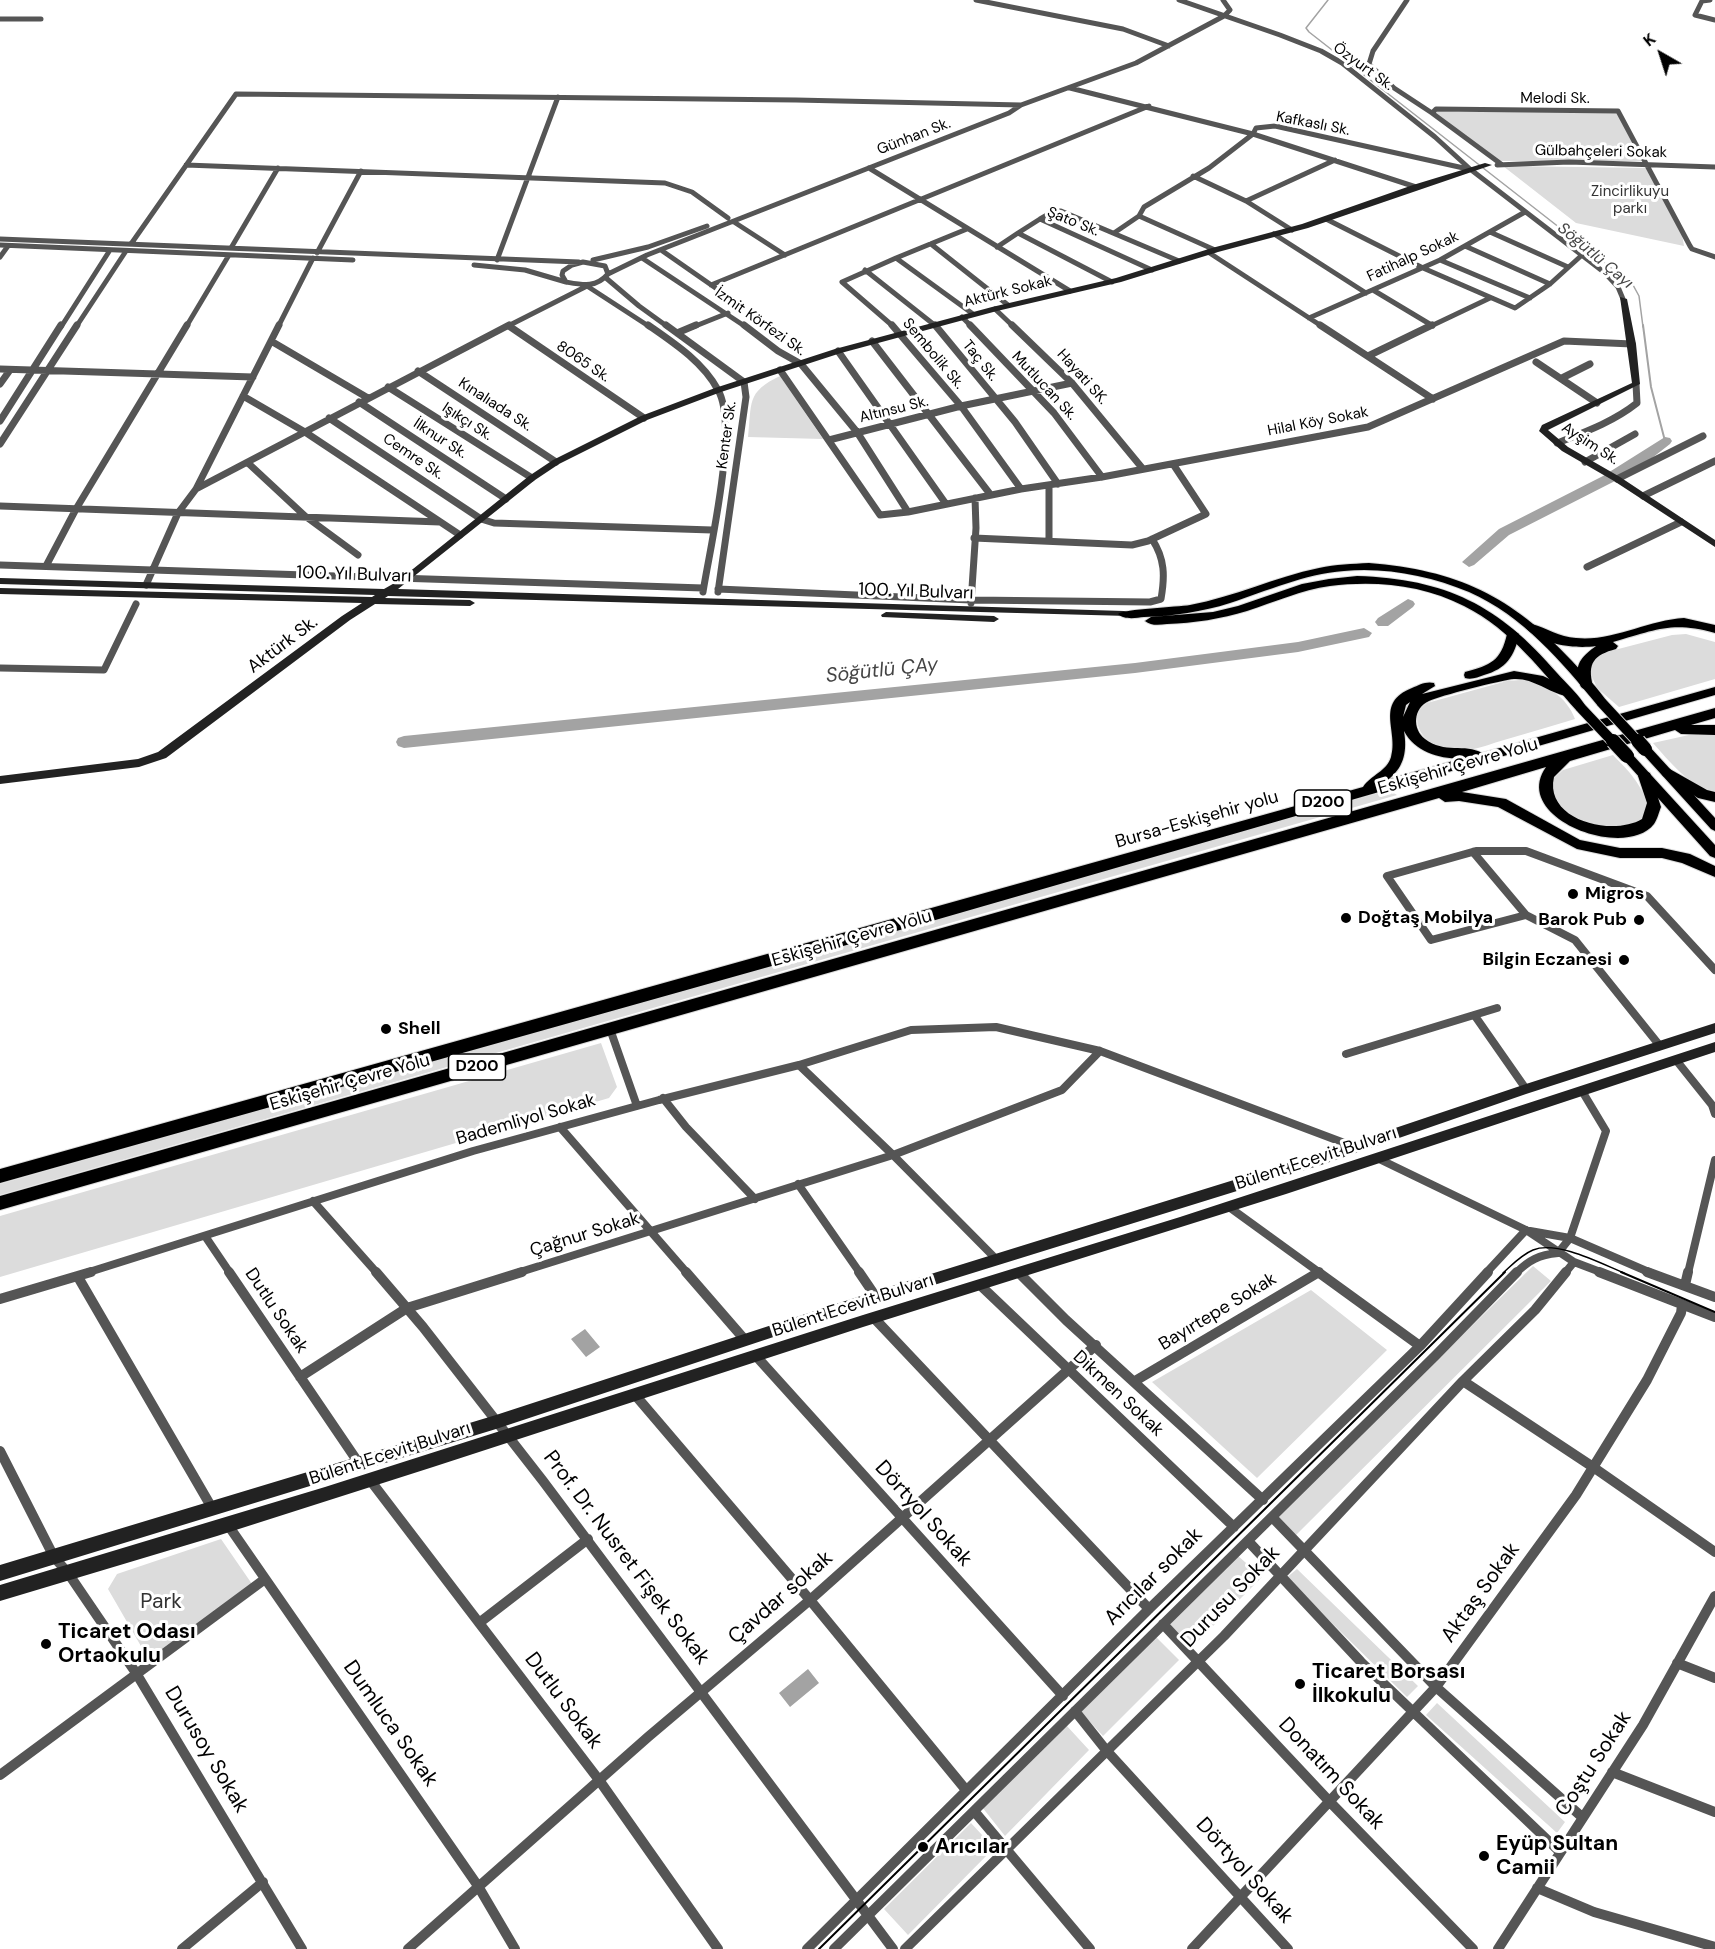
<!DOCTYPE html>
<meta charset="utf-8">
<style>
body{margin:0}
#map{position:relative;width:1715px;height:1949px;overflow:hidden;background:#fff;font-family:"DM Sans",sans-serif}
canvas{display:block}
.north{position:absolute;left:1631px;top:24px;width:60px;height:60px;-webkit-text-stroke:4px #fff;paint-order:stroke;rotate:321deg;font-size:16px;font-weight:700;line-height:24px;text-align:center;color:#000}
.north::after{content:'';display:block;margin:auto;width:21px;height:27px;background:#000;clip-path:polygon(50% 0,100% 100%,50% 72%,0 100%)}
</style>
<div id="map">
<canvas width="1715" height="1949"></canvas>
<div class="north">K</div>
</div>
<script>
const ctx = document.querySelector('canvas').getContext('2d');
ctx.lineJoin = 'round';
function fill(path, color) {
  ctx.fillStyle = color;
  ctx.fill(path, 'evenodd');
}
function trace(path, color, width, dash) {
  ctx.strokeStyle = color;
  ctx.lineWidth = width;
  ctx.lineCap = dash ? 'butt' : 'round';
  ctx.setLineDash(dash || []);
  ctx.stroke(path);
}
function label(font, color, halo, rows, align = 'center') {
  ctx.font = font + ' "DM Sans",sans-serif';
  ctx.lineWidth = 6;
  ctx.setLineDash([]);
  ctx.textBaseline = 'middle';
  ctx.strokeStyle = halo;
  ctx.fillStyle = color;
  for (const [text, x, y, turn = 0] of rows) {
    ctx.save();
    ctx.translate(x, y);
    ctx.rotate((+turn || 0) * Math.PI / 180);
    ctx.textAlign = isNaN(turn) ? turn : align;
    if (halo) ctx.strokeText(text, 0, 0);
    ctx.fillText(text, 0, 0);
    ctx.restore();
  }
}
const green = new Path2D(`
 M1434 112H1617L1644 161H1497Z
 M1503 166 1649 168 1680 222 1684 246 1576 223Z
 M780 376 823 439 748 437C752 403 746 392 780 376Z
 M1686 634 1715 642V679L1619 707 1597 688 1589 670 1595 658 1603 653 1672 635Z
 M1521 680C1545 682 1567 697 1575 719 1552 726 1528 733 1504 740 1493 743 1481 748 1469 750 1443 754 1411 740 1418 710L1427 703 1507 681Z
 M1715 734V793C1693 790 1667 759 1653 743L1689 735Z
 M1613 755C1630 772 1641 784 1649 807 1637 845 1560 826 1552 793 1551 789 1553 782 1553 779L1563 770Z
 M1389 790 1397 795 0 1195V1184Z
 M601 1043 617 1087 609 1098 0 1277V1216Z
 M1533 1266 1551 1281 1296 1535 1276 1517Z
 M1311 1290 1387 1350 1257 1478 1152 1382Z
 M221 1539 252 1584 149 1660 108 1589 117 1574Z
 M1237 1555 1262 1577 1191 1648 1168 1625Z
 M1297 1569 1418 1686 1407 1697 1286 1578Z
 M1156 1637 1179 1660 1103 1736 1081 1712Z
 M1437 1703 1565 1822 1557 1833 1426 1715Z
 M1066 1725 1089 1750 1005 1836 982 1807Z
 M971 1823 994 1848 908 1935 884 1909Z`);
const water = new Path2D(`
 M585 1329 600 1347 586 1357 571 1339Z
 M808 1669 819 1683 790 1707 779 1693Z`);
const streamFar1 = new Path2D(`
 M1328 0 1306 28 1309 32 1633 285 1639 296 1643 327`);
const stream = new Path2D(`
 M1643 325 1651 387 1665 441`);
const river = new Path2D(`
 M1665 437 1670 438 1672 441 1670 444 1652 458 1613 482 1509 535 1474 565 1469 567 1462 562 1499 529 1603 476Z
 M1408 599 1413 601 1415 604 1413 607 1388 626H1378L1375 622 1378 618Z
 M1364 628 1372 633 1369 637 1298 652 1135 673 404 748 398 746 396 742 398 738 404 736 1135 663 1298 642Z`);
const streetFar3 = new Path2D(`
 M976 0 1123 29 1169 46
 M1179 0 1280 35 1321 51 1342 63 1435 137 1470 169 1605 273 1618 287 1623 299
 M1407 0 1373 51 1369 64 1394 88 1432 113
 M1710 0 1702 1 1695 15 1715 20
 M0 19H41
 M1070 88 1253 134 1416 187
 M1501 164 1432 113 1436 109 1618 111 1690 246 1692 249 1715 257
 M186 165 665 183 692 192 728 218
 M1497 165 1569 162 1715 167
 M869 168 1070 291
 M1193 176 1246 201 1292 230
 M1246 201 1335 160
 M1139 216 1215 250
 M1040 219 1054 211H1061L1179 261
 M1326 219 1423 268 1515 308 1550 284 1582 255
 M734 222 785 255
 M1490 232 1568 267
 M1114 233 1139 216 1144 207 1209 168 1253 134 1256 128 1275 126 1468 169
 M1274 234 1366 293
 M0 239 579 262
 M131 244 236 94 796 100 1021 105
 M931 244 1008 305
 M0 245 353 260
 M1465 246 1550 284
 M997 247 1018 233
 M231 248 278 168
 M661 250 740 305
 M1208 252 1323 327
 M317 253 361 171
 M0 257 8 246
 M642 258 746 327
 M896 258 967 229
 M497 260 558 97
 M593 260 648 247 707 226
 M1440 260 1530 298
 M583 262 605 266 608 274C596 288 583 285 566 282L562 275 563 271 572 265Z
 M474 265 525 270 566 282
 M865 270 937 327
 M608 274 647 255 1009 113 1021 105 1136 63 1224 16 1230 10 1223 0
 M606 278 639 306 668 327
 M1112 282 1018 233 1040 219 1152 270
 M711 285 1149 106
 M587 286 650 327
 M1373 290 1433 326
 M995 309 1014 327
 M962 317 972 327
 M1309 318 1440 260 1525 212
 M61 327 110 250
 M76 327 126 251
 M186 327 229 255
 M278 327 313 258
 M506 327 587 286
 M693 327 728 313
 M894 327 842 282 896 258 973 314
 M1429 327 1490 298`);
const streetFar2 = new Path2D(`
 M648 325C674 343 703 362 718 390 739 426 710 547 703 592
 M666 325 744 382 746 397 718 592
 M744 325 778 351 801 364 857 432 908 512 1021 489
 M892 325 961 406 1021 489 1102 477 1368 427 1564 341 1632 344
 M935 325 1015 422 1058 484
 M970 325 1054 413 1102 477
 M1012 325 1072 383 1143 469
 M1320 325 1433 399
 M509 326 644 418
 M677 333 696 325
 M271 341 368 398
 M872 341 990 494
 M838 351 946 504
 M1368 356 1432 325
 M1536 362 1597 403
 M0 369 253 377
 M780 370 880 515 908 512
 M418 371 556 462
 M1562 378 1590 364
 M0 384 10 370
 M388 387 532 478
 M243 396 305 432 460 535
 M359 402 506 499
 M329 418 481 519 494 523 712 530
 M0 421 61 325
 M829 440 961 406 1072 383
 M1557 443C1585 432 1613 422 1637 403L1636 384
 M0 444 77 325
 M1585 462 1635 434
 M248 463 305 516 358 555
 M1617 479 1703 436
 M1049 485V541
 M196 489 509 325
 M1643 496 1715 461
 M0 506 440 522
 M974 538 1132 545 1148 541 1206 514 1173 464
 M0 565 703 588
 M46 566 76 509 187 325
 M1587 567 1681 522
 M146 585 178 513 196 489 279 325
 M718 589 971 600 1150 602 1161 599C1165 576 1165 559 1152 539
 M971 603 976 528 975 498
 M0 668 104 670 136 604`);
const streetFar1 = new Path2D(`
 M1473 852 1526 915
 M1475 1016 1526 1089
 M610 1029 637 1106
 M1660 1046 1575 940 1526 915 1431 940 1387 876 1476 851H1526L1647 896 1715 970
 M1346 1054 1497 1008
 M1676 1060 1712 1105 1715 1114
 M799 1065 911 1030 996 1027 1100 1051 1355 1147
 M663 1098 686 1127 755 1199
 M560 1127 687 1273
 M1377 1158 1526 1230 1574 1262 1603 1273
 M798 1184 860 1273
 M313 1201 377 1273
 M1229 1207 1320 1273
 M1530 1231 1570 1238 1651 1273
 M205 1236 230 1273
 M86 1273 473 1151 659 1100 799 1065 893 1155 996 1259
 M517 1273 893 1155 1062 1090 1100 1051
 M1317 1273 1319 1272
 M1486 1273 1526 1230
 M1516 1273C1529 1260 1539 1255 1558 1253L1570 1238 1606 1131 1582 1091
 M1565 1273 1574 1262
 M1688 1273 1715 1160`);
const street = new Path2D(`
 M229 1272 360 1465
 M376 1272 423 1327 543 1481 893 1949
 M686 1272 745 1340
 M859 1272 876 1297
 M1318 1272 1420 1346
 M1599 1272 1715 1317
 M1647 1272 1715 1297
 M1019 1273 1066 1320 1263 1500
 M78 1277 212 1508
 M980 1285 1234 1527
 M1685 1285 1688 1272
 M0 1299 91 1272
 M874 1318 1149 1609
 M756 1356 1063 1696
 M300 1377 407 1308 522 1272
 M1135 1381 1319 1272
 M1463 1381 1593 1467 1715 1552
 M636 1396 810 1600 966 1790
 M0 1451 54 1557 68 1573 136 1673 302 1949
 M370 1480 599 1780 718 1949
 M1272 1517 1436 1687 1582 1817
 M228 1525 478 1886 515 1949
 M1248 1541 1361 1662 1560 1852
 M479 1623 588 1539
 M1163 1624 1329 1801 1473 1949
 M1677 1663 1715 1678
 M1075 1711 1106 1750 1288 1949
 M1612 1772 1715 1812
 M0 1775 265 1579
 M974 1811 1090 1949
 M1537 1888 1594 1912 1715 1947
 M182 1949 263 1882
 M408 1949 648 1737 810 1600 1096 1345
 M807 1949 1149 1609 1420 1346 1488 1272
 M834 1949 1435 1356 1517 1272
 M905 1949 1224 1636 1463 1381 1535 1310 1566 1272
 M1192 1949 1436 1687 1576 1495 1647 1380 1681 1313 1682 1305
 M1498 1949 1643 1725 1715 1596`);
const secondary = new Path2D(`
 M1485 163 1492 165 1308 228 1218 252 1121 282 997 311 841 353 721 392 647 420 559 464 535 480 398 589 1124 611 1128 612V616L388 596 385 598 470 600 475 603 470 606 375 604 350 620 166 758 139 767 0 784V776L138 759 158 752 342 616 362 603 0 594V588L372 597 375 595 0 584V578L384 589 398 581 529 476 553 460 641 416 715 388 835 349 992 307 1116 278 1212 248 1302 224 1413 185Z
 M1620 297 1627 299 1636 344 1640 384 1548 430 1568 447 1620 477 1715 540V547L1614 481 1562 451 1539 431 1542 425 1632 383Z
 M886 612 994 616 999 619 994 622 882 617 881 615Z
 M1715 1023V1033L1526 1094 1324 1164 876 1303 496 1429 0 1581V1565L496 1415 876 1291 1324 1152 1526 1084Z
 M1715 1042V1052L1286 1194 863 1327 433 1467 217 1536 0 1601V1585L325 1487 863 1315 1180 1217Z`);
const primary = new Path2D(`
 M1369 563C1457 570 1512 596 1572 661 1584 674 1598 688 1608 703L1602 707 1598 706C1561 661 1523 616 1469 592 1430 576 1386 567 1344 571 1304 574 1267 591 1230 603 1202 612 1173 616 1144 617 1136 618 1124 620 1118 614 1124 609 1177 607 1190 605 1234 597 1275 577 1319 568 1336 564 1352 564 1369 563Z
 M1357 576C1446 579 1499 605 1557 673 1567 684 1579 695 1587 708L1585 711H1577C1542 672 1512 630 1464 606 1424 585 1375 580 1330 586 1301 590 1275 602 1247 611 1221 619 1194 623 1167 624 1159 625 1151 626 1145 621L1151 617 1213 612 1238 606 1302 584 1329 579Z
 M1645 745 1649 746 1715 818V831L1711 829 1641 752 1639 749 1641 746Z
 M1627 752 1631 753 1715 845V858L1710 856 1623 759 1621 756 1623 753Z`);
const highway = new Path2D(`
 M1684 618 1715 625V633C1671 621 1656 630 1613 642L1618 646 1616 649C1594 655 1587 663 1593 686L1587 690C1580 688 1580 686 1579 679 1574 663 1584 655 1596 646 1575 649 1541 645 1526 628L1532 624C1547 628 1559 637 1576 638 1612 642 1648 620 1684 618Z
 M1513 630 1519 634C1515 656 1506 669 1484 675 1478 677 1472 680 1465 678L1464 675 1465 672C1491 665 1501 661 1507 634Z
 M1514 671 1543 676 1571 689 1573 692 1566 696C1548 692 1533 678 1514 679 1502 680 1439 696 1429 701 1413 708 1412 729 1425 739 1444 754 1465 743 1482 753L1715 687V695L932 921 0 1183V1169L1363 787C1371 775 1387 771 1391 757 1399 731 1374 703 1412 688 1419 685 1426 681 1434 683L1435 686 1422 694ZM1418 696 1410 702 1403 717 1406 705ZM1404 731C1415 752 1438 758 1460 759L1389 779C1405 766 1407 750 1404 731Z
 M1715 708V718L1691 725H1715V735L1681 734 1675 730 1570 761 1554 777C1544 820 1612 837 1642 819L1647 803 1638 776 1645 771 1650 773 1661 807C1659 812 1657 820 1654 824 1625 861 1510 818 1546 767L1462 792 1506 799 1580 840 1620 848H1662L1690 854 1715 866V877L1682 863 1662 858H1620L1577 849 1498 807 1459 801 1445 802 1439 798 0 1210V1196Z
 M1668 768 1707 790 1715 792V802L1698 798 1663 776 1661 773Z`);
const tramFar1 = new Path2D(`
 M1503 1273C1513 1264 1521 1255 1533 1250 1557 1240 1602 1264 1624 1273`);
const tram = new Path2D(`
 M1621 1272 1715 1312
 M819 1949 1505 1272`);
const primaryBridgeFar1 = new Path2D(`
 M1602 703 1639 743
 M1581 708 1614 743`);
const primaryBridge = new Path2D(`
 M1613 741 1627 756
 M1638 741 1645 749`);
const markers = [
 [1573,894,6,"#000"],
 [1346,918,6,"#000"],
 [1639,920,6,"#000"],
 [1624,960,6,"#000"],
 [386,1029,6,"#000"],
 [46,1644,6,"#000"],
 [1300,1684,6,"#000"],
 [923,1847,6,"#000"],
 [1484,1856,6,"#000"]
];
const farStreetnames = [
 ["Özyurt Sk.",1363,67,36],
 ["Melodi Sk.",1555,99],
 ["Kafkaslı Sk.",1313,124,11],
 ["Günhan Sk.",914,137,-21],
 ["Gülbahçeleri Sokak",1601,152,1],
 ["Şato Sk.",1073,222,22],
 ["Fatihalp Sokak",1413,257,-25],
 ["Aktürk Sokak",1008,292,-14],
 ["İzmit Körfezi Sk.",760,322,35],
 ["Sembolik Sk.",933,354,50],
 ["Taç Sk.",980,361,51],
 ["8065 Sk.",583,362,34],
 ["Hayati SK.",1082,377,48],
 ["Mutlucan Sk.",1044,386,47],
 ["Kınalıada Sk.",495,405,33],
 ["Altınsu Sk.",894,410,-14],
 ["Işıkçı Sk.",467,422,33],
 ["Hilal Köy Sokak",1318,422,-11],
 ["Kenter Sk.",727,435,-82],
 ["İlknur Sk.",440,439,33],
 ["Ayşim Sk.",1590,444,33],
 ["Cemre Sk.",413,457,34]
];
const farParknames = [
 ["Zincirlikuyu",1630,192],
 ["parkı",1630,209]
];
const farWaternames = [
 ["Söğütlü Çayı",1595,256,40]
];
const shields = [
 [1323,803,57],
 [477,1067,57]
];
const shieldNames = [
 ["D200",1323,803],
 ["D200",477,1067]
];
const streetNames = [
 ["100. Yıl Bulvarı",354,575,2],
 ["100. Yıl Bulvarı",916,592,2],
 ["Aktürk Sk.",283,645,-37],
 ["Eskişehir Çevre Yolu",1458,767,-16],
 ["Bursa-Eskişehir yolu",1197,820,-16],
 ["Eskişehir Çevre Yolu",852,939,-16],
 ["Eskişehir Çevre Yolu",350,1083,-16],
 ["Bademliyol Sokak",526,1120,-16],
 ["Bülent Ecevit Bulvarı",1316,1159,-18],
 ["Çağnur Sokak",585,1235,-17],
 ["Bülent Ecevit Bulvarı",853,1306,-18],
 ["Dutlu Sokak",276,1311,56],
 ["Bayırtepe Sokak",1218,1312,-31],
 ["Dikmen Sokak",1118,1394,43],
 ["Bülent Ecevit Bulvarı",390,1454,-18]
];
const poiNames = [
 ["Migros",1585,894],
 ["Doğtaş Mobilya",1358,918],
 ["Barok Pub",1627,920,"right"],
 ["Bilgin Eczanesi",1612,960,"right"],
 ["Shell",398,1029]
];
const waterNames = [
 ["Söğütlü ÇAy",882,671,-6]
];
const nearStreetnames = [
 ["Dörtyol Sokak",923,1514,48],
 ["Prof. Dr. Nusret Fişek Sokak",626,1558,53],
 ["Arıcılar sokak",1154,1577,-45],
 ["Aktaş Sokak",1481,1593,-54],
 ["Durusu Sokak",1231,1597,-46],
 ["Çavdar sokak",781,1598,-41],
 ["Dutlu Sokak",563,1701,53],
 ["Dumluca Sokak",390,1724,55],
 ["Durusoy Sokak",206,1750,59],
 ["Coştu Sokak",1594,1764,-57],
 ["Donatım Sokak",1331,1774,47],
 ["Dörtyol Sokak",1244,1871,48]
];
const nearParknames = [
 ["Park",161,1602]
];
const nearPoinames = [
 ["Ticaret Odası",58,1632],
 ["Ortaokulu",58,1656],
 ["Ticaret Borsası",1312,1672],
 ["İlkokulu",1312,1696],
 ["Eyüp Sultan",1496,1844],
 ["Camii",1496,1868],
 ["Arıcılar",935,1847]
];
fill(green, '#dcdcdc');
fill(water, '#a3a3a3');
trace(streamFar1, '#a3a3a3', 1.5);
trace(stream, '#a3a3a3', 2);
fill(river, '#a3a3a3');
trace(primary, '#dbdbdb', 2);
trace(highway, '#dbdbdb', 2);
trace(streetFar3, '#555', 5);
trace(streetFar2, '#555', 7);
trace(streetFar1, '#555', 8);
trace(street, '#555', 10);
fill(secondary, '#222');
fill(primary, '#000');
fill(highway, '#000');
trace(tramFar1, '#000', 1.5);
trace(tram, '#000', 2);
trace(primaryBridgeFar1, '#dbdbdb', 12, []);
trace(primaryBridge, '#dbdbdb', 16, []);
trace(primaryBridgeFar1, '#000', 10);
trace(primaryBridge, '#000', 14);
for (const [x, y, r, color] of markers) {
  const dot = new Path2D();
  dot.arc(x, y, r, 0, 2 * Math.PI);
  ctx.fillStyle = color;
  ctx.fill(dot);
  trace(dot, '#fff', 2);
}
label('15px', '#000', '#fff', farStreetnames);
label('15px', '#333', '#fff', farParknames);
label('italic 16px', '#444', '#fff', farWaternames);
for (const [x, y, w] of shields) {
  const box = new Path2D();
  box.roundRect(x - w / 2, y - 13, w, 26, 4.5);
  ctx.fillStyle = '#fff';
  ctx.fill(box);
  trace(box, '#000', 1.5);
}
label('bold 16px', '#000', null, shieldNames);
label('18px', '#000', '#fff', streetNames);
label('bold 18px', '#000', '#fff', poiNames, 'left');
label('italic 20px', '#444', '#fff', waterNames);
label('21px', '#000', '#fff', nearStreetnames);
label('21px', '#333', '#fff', nearParknames);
label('bold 21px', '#000', '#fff', nearPoinames, 'left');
</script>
